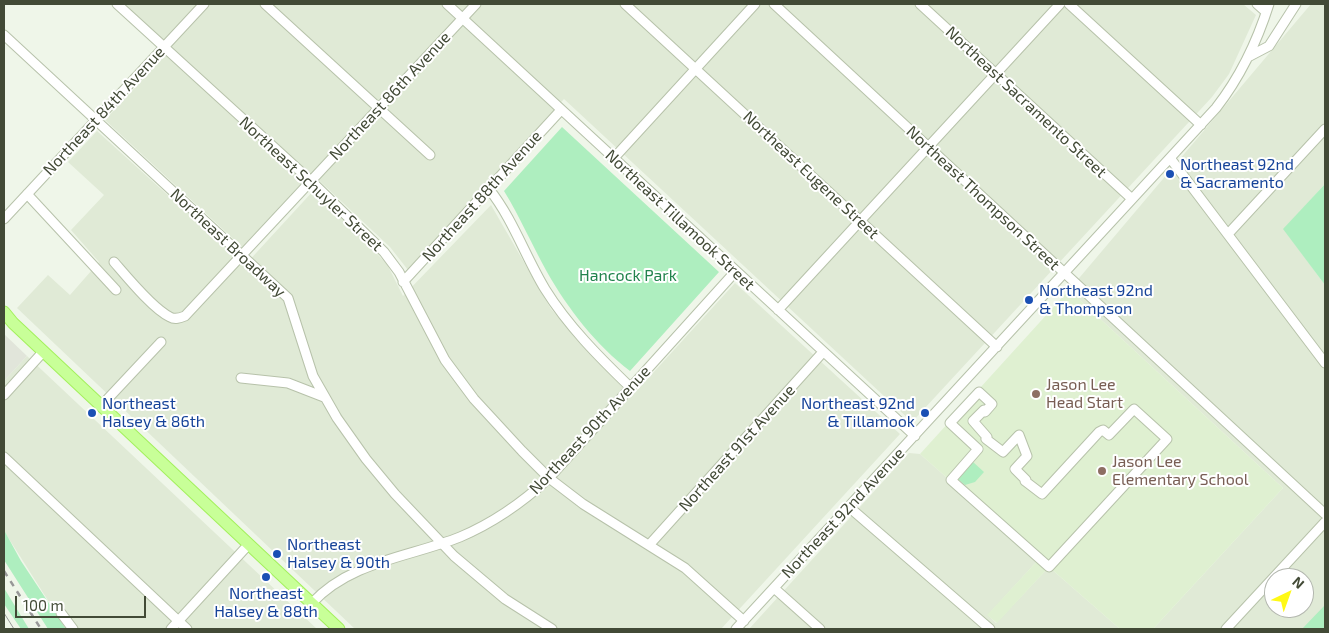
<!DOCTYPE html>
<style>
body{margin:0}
#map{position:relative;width:1329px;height:633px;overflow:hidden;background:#eff6e9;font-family:"Exo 2",sans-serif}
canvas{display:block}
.frame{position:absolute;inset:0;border:5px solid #424a36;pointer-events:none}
.north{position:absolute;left:1264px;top:568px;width:50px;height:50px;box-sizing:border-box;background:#fff;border:1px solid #b3b7af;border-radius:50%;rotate:42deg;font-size:14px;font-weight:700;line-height:20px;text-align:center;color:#424a36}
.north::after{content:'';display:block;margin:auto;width:18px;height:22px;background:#fff916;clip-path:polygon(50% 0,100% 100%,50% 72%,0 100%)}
.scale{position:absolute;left:15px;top:596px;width:131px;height:22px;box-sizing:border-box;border:2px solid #424a36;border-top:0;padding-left:6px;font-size:15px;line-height:18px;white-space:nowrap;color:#424a36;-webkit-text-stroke:4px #fff;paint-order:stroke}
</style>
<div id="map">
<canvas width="1329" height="633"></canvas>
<div class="frame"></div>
<div class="north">N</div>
<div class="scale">100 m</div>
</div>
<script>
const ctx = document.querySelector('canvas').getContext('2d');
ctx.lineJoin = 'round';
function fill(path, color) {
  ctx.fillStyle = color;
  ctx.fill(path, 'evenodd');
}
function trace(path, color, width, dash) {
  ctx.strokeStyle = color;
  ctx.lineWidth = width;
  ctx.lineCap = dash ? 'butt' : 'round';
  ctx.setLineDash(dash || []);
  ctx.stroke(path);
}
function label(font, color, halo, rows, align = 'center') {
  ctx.font = font + ' "Exo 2",sans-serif';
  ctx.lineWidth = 4;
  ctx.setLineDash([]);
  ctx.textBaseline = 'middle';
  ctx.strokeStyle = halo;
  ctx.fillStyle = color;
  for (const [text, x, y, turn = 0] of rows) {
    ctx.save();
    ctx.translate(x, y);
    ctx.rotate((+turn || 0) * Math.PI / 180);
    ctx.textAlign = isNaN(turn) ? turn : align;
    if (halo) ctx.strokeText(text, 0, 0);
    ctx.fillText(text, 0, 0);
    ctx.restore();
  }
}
const residential = new Path2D(`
 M120 4H1243L1256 15 1229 74 1212 97 912 422 564 99 408 270 390 247 311 173 242 247 105 120 170 50Z
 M1311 4H1325V184L1284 229 1325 285V609L1307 629H1153L1283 488 1069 290ZM1274 578H1304V608H1274Z
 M97 131 245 265 314 190 387 264 403 296 491 205 551 309 631 397 735 283 900 434 721 629H355L17 308 48 275 70 295 99 262 71 230 104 195 68 162Z
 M27 356 231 548 317 629H66L4 531V381Z
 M909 453 920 454 1039 559 988 615 996 623 1049 567 1120 629H749Z`);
const industrial = new Path2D(`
 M4 334 27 356 4 381Z`);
const education = new Path2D(`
 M1069 290 1283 488 1153 629H1120L1049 567 997 623 987 615 1039 559 920 454Z`);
const green = new Path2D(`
 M562 127 719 272 630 371C596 345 568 309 547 272 532 245 520 217 504 191Z
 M1325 184V285L1283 229Z
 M973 462 984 472 975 482 965 485 958 479Z
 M4 530 21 561 66 629H48L4 560Z
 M4 588 29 629H21L4 604Z
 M1325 605V629H1302Z`);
const minor = new Path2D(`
 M117 4 311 181 384 252 399 272 445 360 474 399 522 451 549 478 583 504 685 568 744 621
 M265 4 430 155
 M447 4 915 436
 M625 4 997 347
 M774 4 1325 514
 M920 4 1132 199
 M1069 4 1201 125
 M1257 4 1266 12
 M4 35 288 298 313 376 337 418 366 459 395 494 454 556 505 599 552 629
 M1250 56 1269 46 1296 4
 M1170 158 1325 363
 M613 159 755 4
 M489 189C513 219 525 256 545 289 568 326 599 357 630 387
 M27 194 116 290
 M4 219 204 4
 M1228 234 1325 129
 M114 262C127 277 153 309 170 317 175 320 180 318 185 316L476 4
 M403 282 561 110
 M778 310 1060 4
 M241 378 288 383 324 397
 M979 392 992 404 985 412 984 410 973 421 987 437 986 439 1003 452 1019 435 1027 456 1015 469 1026 480 1025 481 1042 494 1099 432 1103 430 1109 435 1134 409 1167 439 1049 567 951 480 978 449 950 423Z
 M4 395 43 352
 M101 406 161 342
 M4 457 187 629
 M849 507 990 629
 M650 544 823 352
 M774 588 820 629
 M312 603C351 561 410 557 460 537 493 523 523 502 549 478L735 272
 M61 613 73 629
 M171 629 249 544
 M736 629 1216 108C1241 76 1257 42 1269 4
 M1226 629 1325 522`);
const major = new Path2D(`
 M4 312 13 323 339 629`);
const tram = new Path2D(`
 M4 613 14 629`);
const rail = new Path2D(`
 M4 571 41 629`);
const markers = [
 [1170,174,5,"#1a4fb4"],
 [1029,300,5,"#1a4fb4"],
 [1036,394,5,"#8d6e63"],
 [92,413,5,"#1a4fb4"],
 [925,413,5,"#1a4fb4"],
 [1102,471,5,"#8d6e63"],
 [277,554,5,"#1a4fb4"],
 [266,577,5,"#1a4fb4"]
];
const streetNames = [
 ["Northeast 86th Avenue",390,96,-47],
 ["Northeast Sacramento Street",1026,102,43],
 ["Northeast 84th Avenue",104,111,-47],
 ["Northeast Eugene Street",811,175,43],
 ["Northeast Schuyler Street",311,184,43],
 ["Northeast 88th Avenue",482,196,-48],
 ["Northeast Thompson Street",983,198,43],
 ["Northeast Tillamook Street",680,220,43],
 ["Northeast Broadway",228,243,43],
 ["Northeast 90th Avenue",590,430,-47],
 ["Northeast 91st Avenue",737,448,-48],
 ["Northeast 92nd Avenue",843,513,-47]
];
const transitNames = [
 ["Northeast 92nd",1180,165],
 ["& Sacramento",1180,183],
 ["Northeast 92nd",1039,291],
 ["& Thompson",1039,309],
 ["Northeast",102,404],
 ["Halsey & 86th",102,422],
 ["Northeast 92nd",915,404,"right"],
 ["& Tillamook",915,422,"right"],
 ["Northeast",287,545],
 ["Halsey & 90th",287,563],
 ["Northeast",266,594,"center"],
 ["Halsey & 88th",266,612,"center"]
];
const parkNames = [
 ["Hancock Park",628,276]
];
const educationNames = [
 ["Jason Lee",1046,385],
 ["Head Start",1046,403],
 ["Jason Lee",1112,462],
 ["Elementary School",1112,480]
];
fill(residential, '#e0ead6');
fill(industrial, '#e1e5da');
fill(education, '#dff0d1');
fill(green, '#aeeebf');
trace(minor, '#b7c2aa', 11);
trace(major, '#a3f05c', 13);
trace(minor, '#fff', 9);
trace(major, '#c8ff98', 11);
trace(tram, '#989898', 1);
trace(rail, '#989898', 2.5, [6, 6]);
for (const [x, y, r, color] of markers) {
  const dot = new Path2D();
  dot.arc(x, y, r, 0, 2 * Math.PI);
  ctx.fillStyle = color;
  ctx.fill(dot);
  trace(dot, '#fff', 2);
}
label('16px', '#424a36', '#fff', streetNames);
label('16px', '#164399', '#fff', transitNames, 'left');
label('16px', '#22834d', '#fff', parkNames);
label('16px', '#785e54', '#fff', educationNames, 'left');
</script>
